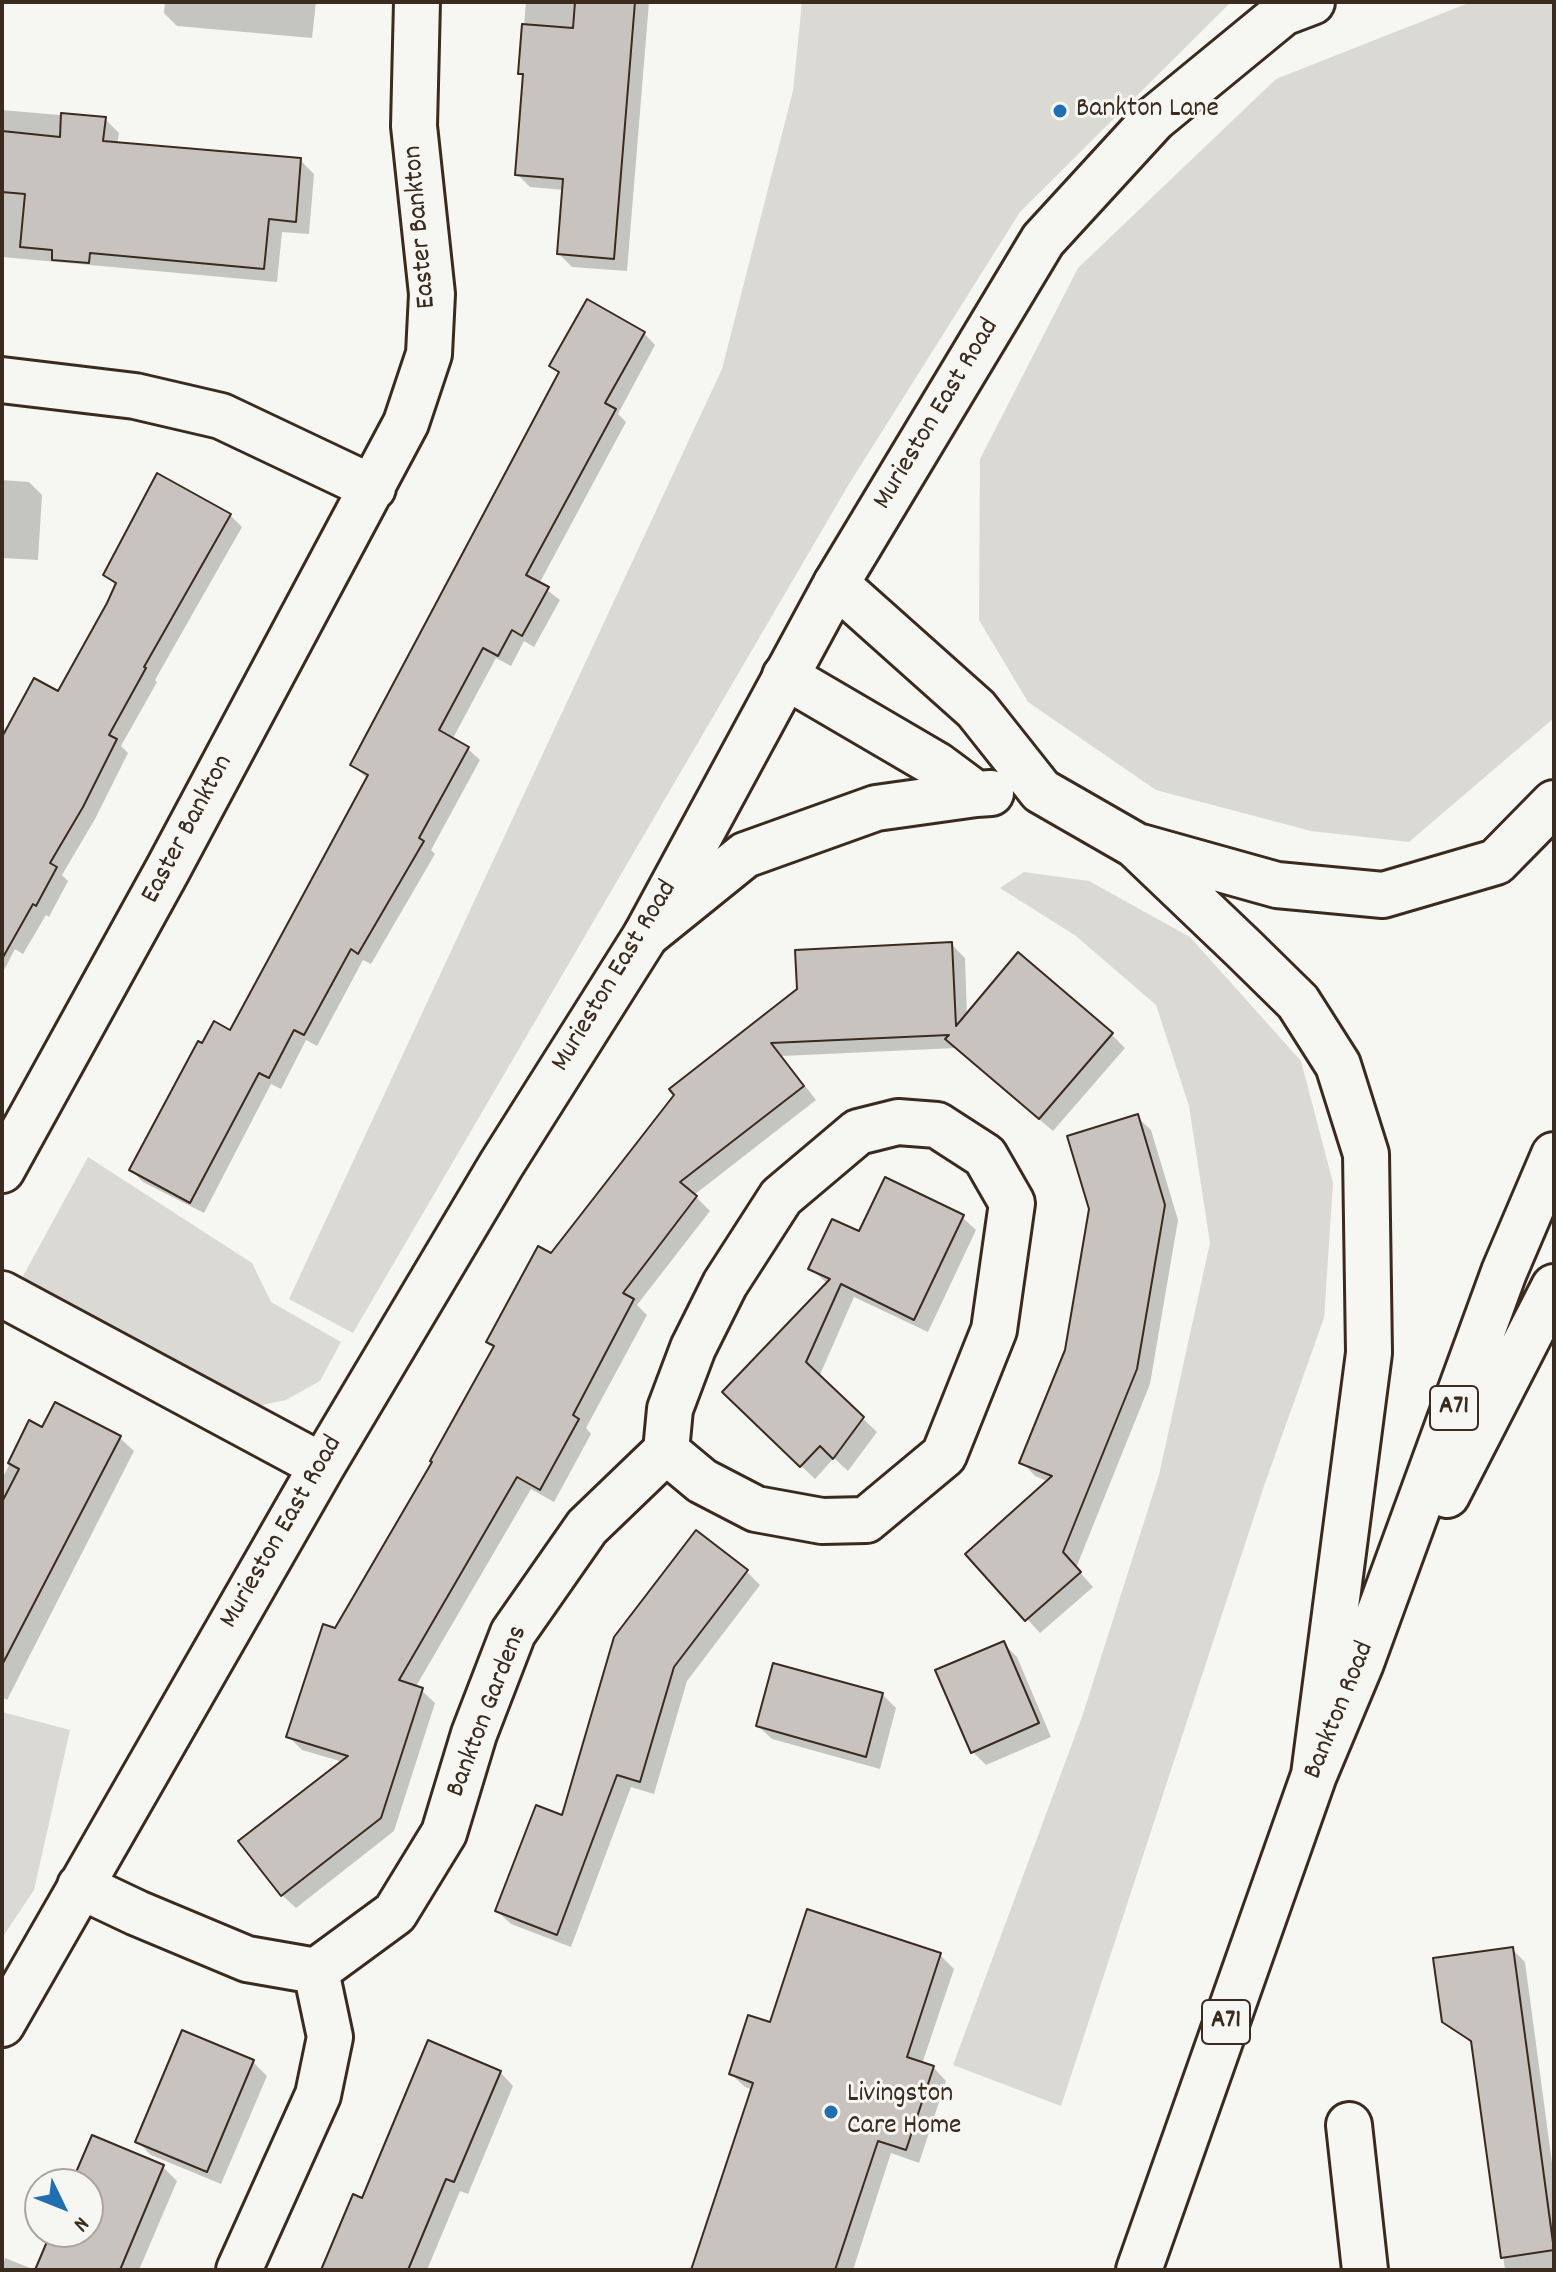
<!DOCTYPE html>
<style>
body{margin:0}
#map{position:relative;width:1556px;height:2272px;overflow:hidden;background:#f6f6f2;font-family:Dekko,sans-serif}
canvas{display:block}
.frame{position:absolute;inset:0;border:4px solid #3b2a1e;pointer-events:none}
.north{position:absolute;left:24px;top:2168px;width:80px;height:80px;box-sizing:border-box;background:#f6f6f2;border:2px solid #aba49d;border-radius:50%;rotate:133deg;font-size:22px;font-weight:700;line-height:32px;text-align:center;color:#3b2a1e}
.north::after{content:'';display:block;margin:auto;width:28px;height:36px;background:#1f6fb2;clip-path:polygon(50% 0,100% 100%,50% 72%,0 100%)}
</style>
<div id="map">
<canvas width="1556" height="2272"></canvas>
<div class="frame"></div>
<div class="north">N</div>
</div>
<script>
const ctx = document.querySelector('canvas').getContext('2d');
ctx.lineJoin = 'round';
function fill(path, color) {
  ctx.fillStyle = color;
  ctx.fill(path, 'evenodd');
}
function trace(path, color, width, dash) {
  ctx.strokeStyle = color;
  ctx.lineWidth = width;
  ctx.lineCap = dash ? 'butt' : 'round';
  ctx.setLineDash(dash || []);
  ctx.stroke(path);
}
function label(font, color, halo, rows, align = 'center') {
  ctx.font = font + ' Dekko,sans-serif';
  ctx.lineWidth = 6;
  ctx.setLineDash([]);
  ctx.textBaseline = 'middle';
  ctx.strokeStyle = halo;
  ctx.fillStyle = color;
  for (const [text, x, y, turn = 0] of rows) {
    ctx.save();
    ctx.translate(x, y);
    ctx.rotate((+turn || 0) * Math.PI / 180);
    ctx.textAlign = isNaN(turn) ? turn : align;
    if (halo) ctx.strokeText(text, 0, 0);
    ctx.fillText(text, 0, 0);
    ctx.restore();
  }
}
const green = new Path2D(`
 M802 2H1231L1020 212 849 484 353 1333 289 1299 722 369 793 91Z
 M1471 2H1554V718L1409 842 1311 831 1156 790 1028 702 979 620 980 459 1078 268 1276 79Z
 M1024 872 1089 881 1190 937 1301 1061 1333 1183 1324 1318 1264 1486 1061 2106 953 2065 1082 1717 1159 1475 1210 1243 1189 1106 1156 1005 1076 936 1000 888Z
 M88 1157 252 1263 271 1302 341 1342 320 1381 286 1400 243 1409 35 1294 23 1276Z
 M2 1712 70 1730 34 1890 2 1938Z`);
const shadow = new Path2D(`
 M165 2H316L312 38 177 26 164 13Z
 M526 2H649L627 271 572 267 559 254 564 190 530 187 517 174 525 78 520 73Z
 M2 110 105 119 119 133 117 145 300 160 314 174 309 234 282 232 277 282 2 257Z
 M644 333 655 345 618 414 626 422 539 584 560 600 534 647 524 641 511 666 496 658 452 740 468 749 480 760 431 850 435 854 371 964 363 960 317 1046 306 1040 281 1089 271 1084 204 1213 143 1182 131 1170 203 1046 231 1033 368 779 352 765 560 374 551 366Z
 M2 480 29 482 42 495 38 560 2 558Z
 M230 515 242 527 155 680 157 682 121 746 128 753 95 819 62 875 68 881 49 917 46 915 23 954 15 949 2 974V742L59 693 117 586 105 575Z
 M951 944 965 958 967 1016 1111 1034 1125 1048 1053 1131 956 1048 782 1056 816 1100 694 1195 710 1211 637 1305 647 1315 586 1428 591 1434 554 1502 531 1489 415 1688 421 1690 435 1703 394 1831 296 1908 282 1895 343 1762 302 1750 288 1736 336 1630 435 1462 495 1348 489 1342 551 1256 677 1095 672 1089Z
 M1137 1117 1151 1130 1178 1220 1150 1384 1076 1568 1093 1587 1040 1633 968 1554 1049 1482 1035 1476 1022 1462 1067 1350Z
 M962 1217 976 1230 928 1332 854 1297 819 1377 877 1432 848 1471 834 1458 815 1479 738 1406 828 1284 810 1268 860 1234Z
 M30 1423 42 1430 120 1438 134 1451 7 1700 2 1697V1479Z
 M747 1572 760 1585 687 1681 654 1794 631 1787 571 1947 511 1924 497 1911 563 1817 616 1638Z
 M1003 1643 1017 1657 1051 1737 986 1765 973 1752Z
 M882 1694 896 1708 880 1769 772 1739 758 1726Z
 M1512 1949 1525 1962 1554 2178V2270H1505L1474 2045 1444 2021Z
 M940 1955 954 1969 922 2064 933 2067 946 2081 919 2163 891 2153 853 2270H693L753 2090 745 2087 731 2074 771 2024Z
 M183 2032 253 2062 267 2076 221 2184 151 2155 137 2141Z
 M500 2072 513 2086 468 2194 460 2191 427 2270H323Z
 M93 2137 163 2167 177 2181 139 2270H37L53 2232H88V2184H73Z
 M5 2258 35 2270H2Z`);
const building = new Path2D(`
 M575 2H635L614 259 557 254 563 179 515 175 523 74H518L522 24 573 28Z
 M61 113 106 117 103 141 301 158 296 222 269 219 264 269 90 253 89 263 52 260V250L20 247 25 194 2 192V131L60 137Z
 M587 299 645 332 605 403 616 409 526 575 549 587 522 636 512 630 498 656 483 648 439 730 469 747 419 838 424 841 358 954 351 949 304 1035 294 1030 269 1078 259 1073 190 1203 129 1170 198 1041 202 1043 214 1021 230 1030 368 775 350 765 559 372 549 366Z
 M157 473 231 514 144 667 146 668 109 735 117 739 83 807 50 863 57 867 36 906 33 904 2 959V737L34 678 58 691 107 603 116 583 103 575Z
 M952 942 956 1026 1018 952 1113 1033 1039 1119 945 1039 949 1035 771 1043 804 1086 680 1182 697 1196 623 1293 634 1299 573 1415 579 1419 540 1490 517 1477 399 1680 423 1688 381 1818 281 1896 238 1841 348 1756 286 1737 323 1624 335 1628 432 1462 430 1461 494 1346 486 1342 538 1246 551 1253 674 1095 669 1089 797 989 795 950Z
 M1138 1114 1165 1205 1137 1369 1063 1552 1081 1572 1025 1621 965 1554 1052 1476 1019 1463 1065 1350 1089 1209 1067 1136Z
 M885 1177 964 1215 914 1320 841 1284 806 1362 864 1417 833 1459 820 1446 800 1467 722 1392 830 1279 808 1269 832 1219 859 1231Z
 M55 1402 121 1436 2 1665V1502L19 1469 8 1463 29 1420 42 1427Z
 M696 1530 748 1570 674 1667 640 1782 617 1775 557 1935 495 1911 536 1805 562 1815 614 1637Z
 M1004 1641 1039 1723 971 1753 935 1670Z
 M773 1663 883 1693 866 1757 756 1726Z
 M807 1909 941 1953 907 2057 934 2066 906 2150 878 2141 835 2270H691L753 2083 729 2074 748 2015 770 2022Z
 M1513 1947 1554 2250 1501 2258 1471 2041 1442 2022 1433 1958Z
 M182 2030 254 2060 207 2172 135 2142Z
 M428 2040 501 2071 454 2182 446 2179 408 2270H321L353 2194 362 2198Z
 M92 2135 164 2165 120 2270H35L51 2232H88V2184H71Z`);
const minor = new Path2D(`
 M2 380 135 396 221 416 373 488
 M2 1170 168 869 406 423 429 354 432 294 414 126 417 2
 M2 1294 322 1466
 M80 1886 137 1913 247 1959 316 1971 395 1913 444 1833 474 1734 513 1633 587 1527 666 1451 670 1409 693 1348 725 1284 781 1197 858 1132 898 1122 937 1125 985 1156 1012 1203 994 1330 944 1455 866 1520 822 1521 756 1509 702 1481 666 1451
 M2 2024 322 1466 501 1165 646 935 836 584 1043 240 1154 119 1283 13 1312 2
 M1349 2125 1365 2270
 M239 2270 318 2095 330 2037 316 1971`);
const major = new Path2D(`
 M836 584 976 709 1041 791 1135 845 1244 949 1298 1002 1338 1065 1366 1154 1369 1353 1314 1775
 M785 676 937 765 976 794 991 793
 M1141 847 1277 885 1383 895 1496 862 1554 803
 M646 935 745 855 876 808 976 794
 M1447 1495 1554 1287
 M1139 2270 1314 1775 1361 1663 1504 1272 1554 1155`);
const markers = [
 [1060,111,8,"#1f6fb2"],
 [831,2112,8,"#1f6fb2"]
];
const shields = [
 [1454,1408,48],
 [1226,2022,48]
];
const shieldNames = [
 ["A71",1454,1408],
 ["A71",1226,2022]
];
const poiNames = [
 ["Bankton Lane",1076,111],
 ["Livingston",847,2096],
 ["Care Home",847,2128]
];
const streetNames = [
 ["Easter Bankton",422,227,-95],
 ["Murieston East Road",938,415,-59],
 ["Easter Bankton",189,830,-62],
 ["Murieston East Road",616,977,-59],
 ["Murieston East Road",283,1533,-60],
 ["Bankton Road",1341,1711,-68],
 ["Bankton Gardens",489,1712,-69]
];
fill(green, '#dad9d3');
fill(shadow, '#0003');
fill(building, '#c8c3be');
trace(building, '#3b2a1e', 2);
trace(minor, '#3b2a1e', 50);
trace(major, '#3b2a1e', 50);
trace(minor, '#f6f6f2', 44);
trace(major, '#f6f6f2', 44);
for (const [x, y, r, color] of markers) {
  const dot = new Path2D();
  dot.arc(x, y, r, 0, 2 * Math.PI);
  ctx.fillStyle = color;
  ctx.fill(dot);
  trace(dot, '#f6f6f2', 3);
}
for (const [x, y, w] of shields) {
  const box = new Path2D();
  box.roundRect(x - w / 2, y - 22, w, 44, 6);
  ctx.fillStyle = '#f6f6f2';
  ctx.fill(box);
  trace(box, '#3b2a1e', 2);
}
label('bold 26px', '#3b2a1e', null, shieldNames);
label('28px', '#3b2a1e', '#f6f6f2', poiNames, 'left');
label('28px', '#3b2a1e', '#f6f6f2', streetNames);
</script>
